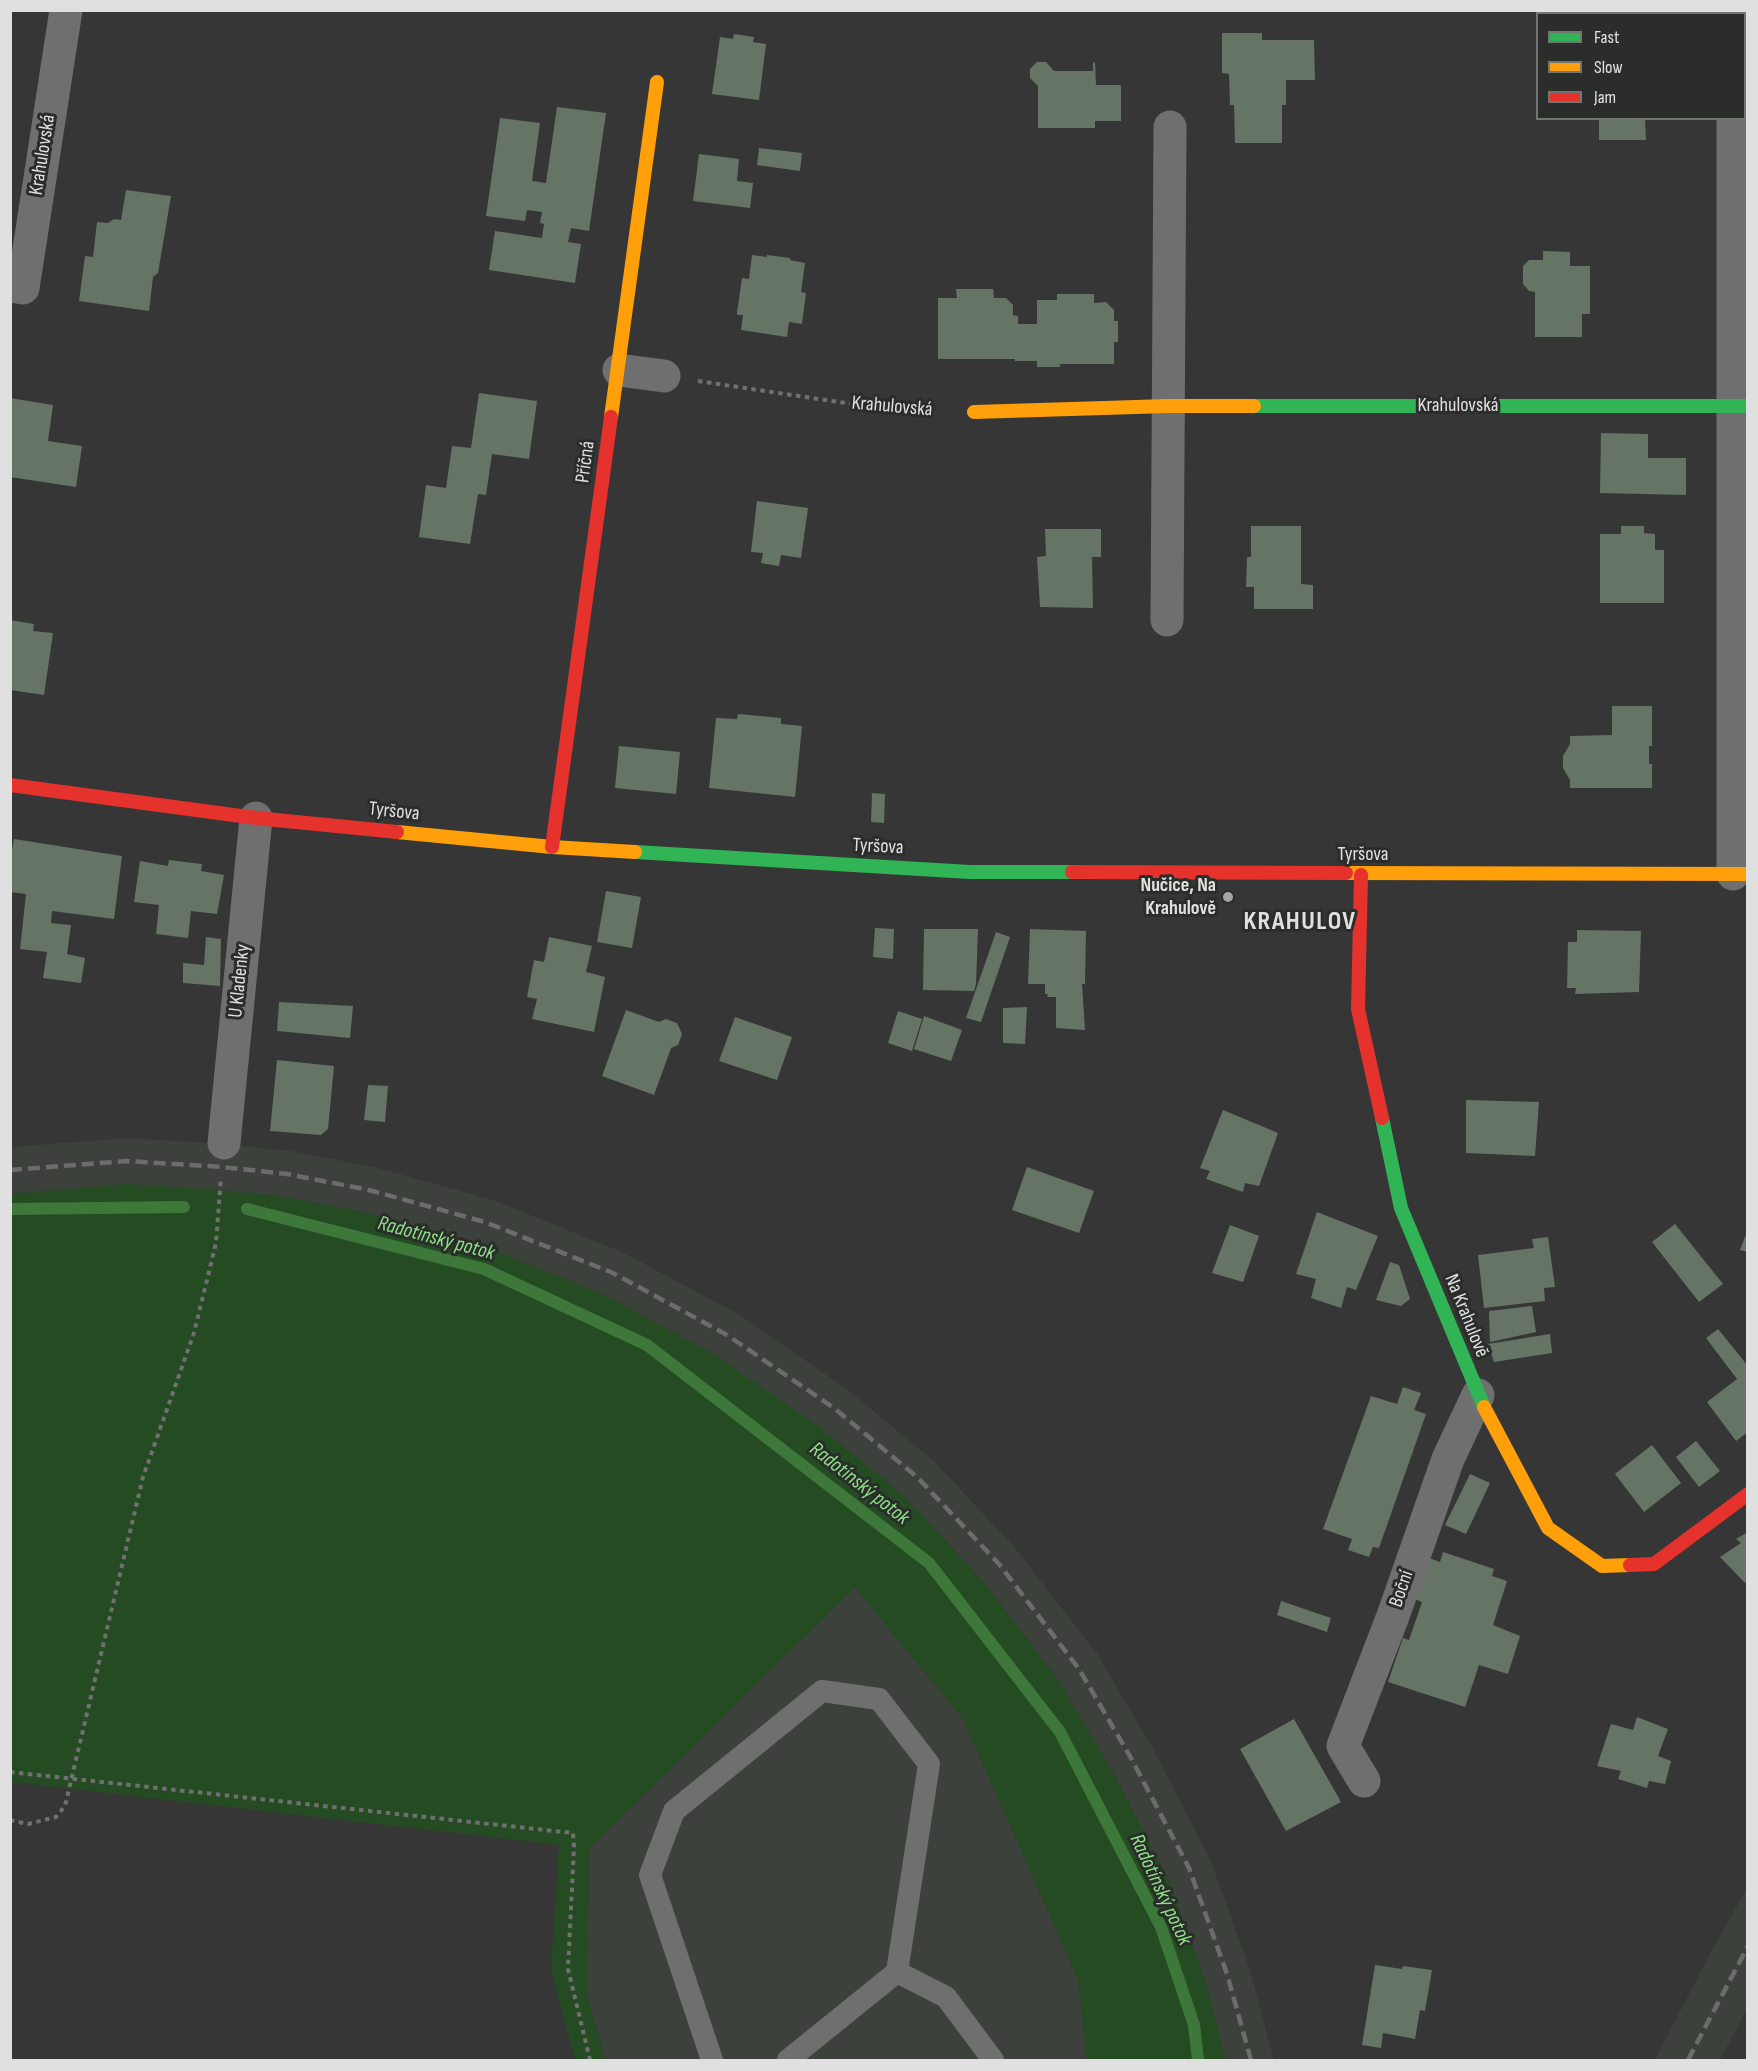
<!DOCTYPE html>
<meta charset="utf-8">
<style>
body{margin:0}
#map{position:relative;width:1758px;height:2071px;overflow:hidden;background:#363636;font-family:"Sofia Sans Condensed",sans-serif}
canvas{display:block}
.frame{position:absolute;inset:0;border:12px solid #dfe0df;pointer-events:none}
.legend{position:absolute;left:1536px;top:12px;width:210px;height:108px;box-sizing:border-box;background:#2b2d2b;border:2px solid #737573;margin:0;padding:8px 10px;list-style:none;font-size:18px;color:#dfe0df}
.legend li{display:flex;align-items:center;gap:12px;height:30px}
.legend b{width:30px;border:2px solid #737573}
</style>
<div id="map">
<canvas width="1758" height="2071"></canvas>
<div class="frame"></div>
<ul class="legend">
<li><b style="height:8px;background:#30b455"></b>Fast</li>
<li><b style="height:8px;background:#ff9f0a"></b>Slow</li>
<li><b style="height:8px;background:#e5322d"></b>Jam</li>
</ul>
</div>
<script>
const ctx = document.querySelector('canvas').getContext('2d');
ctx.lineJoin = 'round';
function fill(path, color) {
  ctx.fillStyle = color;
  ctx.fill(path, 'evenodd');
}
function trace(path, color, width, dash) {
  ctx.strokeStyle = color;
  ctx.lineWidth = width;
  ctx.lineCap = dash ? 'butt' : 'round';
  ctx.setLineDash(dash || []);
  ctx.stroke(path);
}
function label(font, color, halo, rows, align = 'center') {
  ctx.font = font + ' "Sofia Sans Condensed",sans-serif';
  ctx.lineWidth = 6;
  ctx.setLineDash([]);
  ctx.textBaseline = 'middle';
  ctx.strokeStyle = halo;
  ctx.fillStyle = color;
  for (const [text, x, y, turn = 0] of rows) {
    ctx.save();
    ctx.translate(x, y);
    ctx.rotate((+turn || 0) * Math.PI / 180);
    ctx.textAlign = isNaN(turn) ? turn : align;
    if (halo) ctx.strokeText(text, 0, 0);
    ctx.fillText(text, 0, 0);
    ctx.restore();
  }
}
const built = new Path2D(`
 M127 1138 224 1144 291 1151 374 1167 493 1200 622 1252 740 1315 848 1390 934 1461 1016 1549 1098 1655 1152 1747 1210 1859 1249 1967 1274 2060H1226L1205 1981 1168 1878 1111 1769 1059 1681 981 1579 902 1494 715 1355 603 1294 478 1244 363 1212 284 1197 220 1190 26 1192 11 1194 10 1147Z
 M855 1587 963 1719 1078 1979 1087 2060H605L587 1993 589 1849Z
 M1747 1888V2008L1720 2060H1655L1707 1959Z`);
const green = new Path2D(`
 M127 1184 220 1190 284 1197 363 1212 478 1244 603 1294 715 1355 820 1427 902 1494 981 1579 1059 1681 1111 1769 1168 1878 1205 1981 1226 2060H1087L1078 1979 963 1719 855 1587 589 1849 587 1993 605 2060H575L551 1970 559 1845 11 1782V1194Z`);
const stream = new Path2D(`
 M10 1209 184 1207
 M247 1209 484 1269 647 1345 929 1563 1060 1732 1161 1927 1194 2025 1198 2060`);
const building = new Path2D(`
 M1222 33H1262V40H1314L1315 80H1286V105H1282V143H1235L1234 105H1230L1229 74 1222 73Z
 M734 34 754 37 753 42 766 44 759 100 712 94 720 37 733 39Z
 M1037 62H1046L1054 71H1093V63L1095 62 1096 85H1121V121H1095V128H1038V86L1030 78V69Z
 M557 107 606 113 589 231 571 228 568 242 581 244 575 283 489 270 495 231 542 238 544 224 540 223 542 212 527 210 525 221 486 216 500 118 540 123 532 181 546 183Z
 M1599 118H1645L1646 140H1599Z
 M759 148 802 153 800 171 757 165Z
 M699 154 739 159 737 181 753 183 750 208 693 201Z
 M126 190 171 196 158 273 153 277 149 311 79 301 85 256 93 257 97 222 108 223 114 219 121 220Z
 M1543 251 1570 252V266H1590V314H1582V337H1535V292L1529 291 1523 284V266L1529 260H1543Z
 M752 255 767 257V255L790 258V260L805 263 801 292 806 293 802 324 789 322 787 337 741 330 743 315H737V312L742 278 749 279Z
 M956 289H993L994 298H1006L1013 305V315L1018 316V324H1037V300H1057V294H1094V303L1106 302 1114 310V321H1118V342H1114V364H1060V367H1037V361H1015V359H938V298H957Z
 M479 393 537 401 529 459 492 454 486 495 478 494 470 544 419 537 426 485 446 488 452 446 471 448Z
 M10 398 53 405 48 441 82 446 76 487 10 477Z
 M1601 433 1648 434V458H1686V495L1600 493Z
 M757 501 808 508 801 558 781 555 779 566 761 563 763 553 751 552Z
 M1251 526H1301V584L1313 585V609H1254V587H1246L1247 557H1251Z
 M1621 526H1644V533L1655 534V550H1664V603H1600V534H1621Z
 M1045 529H1101V557H1092L1093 608 1040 607 1037 557 1046 556Z
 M10 620 34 624 33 631 53 633 44 695 10 690Z
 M1612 706H1652V746H1649V764H1652V788H1570V780L1563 768V756L1570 744V736L1612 735Z
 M738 714 781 718V724L802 726 795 797 709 788 716 718 737 719Z
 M619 746 680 752 676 794 615 788Z
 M872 793 885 794 884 823 871 822Z
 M14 839 122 856 114 919 52 911 51 923 71 925 67 954 85 958 81 983 43 978 47 952 20 949 26 894 10 892V860Z
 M169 860 202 864 201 871 224 875 217 914 191 911 188 938 156 934 159 905 134 902 140 861 168 866Z
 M606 891 641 897 632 948 597 942Z
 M875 928 894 929 893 959 873 957Z
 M924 929H978L976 984 974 991 923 990Z
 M1030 929 1086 931 1085 984H1082L1085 1030 1056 1028V997H1047L1048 994H1045V984H1028Z
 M1577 930 1641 931 1639 992 1575 994 1576 988H1567L1568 942H1577Z
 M996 932 1010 937 981 1022 966 1018Z
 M206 937 221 939 220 986 183 983V963L204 965Z
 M549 937 592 946 586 972 605 977 594 1032 532 1019 537 999 527 997 534 960 544 962Z
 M279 1002 353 1006 350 1038 277 1031Z
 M1027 1007 1025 1044 1003 1043V1008Z
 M626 1010 659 1022 666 1019 677 1023 682 1034 678 1045 671 1048 654 1095 602 1076Z
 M898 1011 922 1019 912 1051 888 1043Z
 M924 1016 962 1030 951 1061 914 1049Z
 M735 1017 792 1037 777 1080 719 1061Z
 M277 1060 334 1066 328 1129 321 1135 270 1131Z
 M368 1085 388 1086 385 1122 364 1120Z
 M1466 1100 1539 1102 1535 1156 1466 1153Z
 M1223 1110 1278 1133 1259 1186 1245 1183 1243 1192 1206 1179 1210 1171 1200 1168Z
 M1027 1167 1094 1191 1079 1233 1012 1210Z
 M1317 1212 1378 1236 1356 1290 1347 1287 1341 1308 1311 1298 1316 1279 1296 1274Z
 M1675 1224 1723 1284 1699 1302 1652 1242Z
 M1230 1225 1259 1236 1243 1282 1212 1273Z
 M1747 1232H1748V1252L1740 1250Z
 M1548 1237 1555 1287 1544 1288 1545 1301 1484 1308 1478 1255 1534 1248 1532 1239Z
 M1390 1262 1399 1265 1410 1299 1401 1306 1376 1300Z
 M1532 1306 1536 1332 1490 1342 1489 1311Z
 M1718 1329 1748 1366V1432L1736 1441 1707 1402 1737 1379 1706 1338Z
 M1550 1334 1552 1353 1494 1362 1488 1344Z
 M1403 1387 1421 1393 1414 1410 1426 1414 1379 1548 1373 1547 1369 1557 1348 1550 1352 1539 1323 1529 1371 1396 1397 1404Z
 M1696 1441 1720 1471 1699 1487 1676 1457Z
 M1652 1445 1681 1483 1644 1512 1615 1474Z
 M1470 1474 1490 1483 1466 1534 1445 1525Z
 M1748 1532V1581L1745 1583 1720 1557 1741 1543 1736 1539Z
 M1443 1552 1494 1569 1492 1576 1507 1581 1493 1625 1520 1636 1508 1674 1479 1665 1465 1707 1388 1682 1403 1638 1409 1640 1422 1602 1415 1599 1429 1558 1440 1562Z
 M1281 1601 1331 1618 1327 1632 1277 1615Z
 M1637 1717 1668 1729 1658 1756 1671 1761 1665 1784 1649 1781 1647 1788 1618 1779 1621 1771 1597 1766 1611 1724 1633 1730Z
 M1294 1719 1341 1802 1286 1831 1240 1749Z
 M1375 1965 1402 1969 1403 1966 1432 1970 1425 2011 1420 2010 1415 2039 1383 2033 1381 2048 1362 2045Z`);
const path = new Path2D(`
 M698 381 906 412H937
 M10 1772 573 1833 574 1847 568 1969 590 2060
 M10 1820 28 1824 56 1817 65 1806 143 1477 194 1333 216 1243 221 1177`);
const lane = new Path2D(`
 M897 1972 946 1997 993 2060
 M712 2060 650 1875 674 1811 822 1691 879 1699 929 1764 897 1972 788 2060`);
const street = new Path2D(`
 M1733 118V874
 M10 286 23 288 66 10
 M619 370 664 376
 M1167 620 1170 127
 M224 1143 256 818
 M1364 1781 1343 1746 1393 1616 1448 1459 1478 1395`);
const fast = new Path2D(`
 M1254 406H1748
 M635 852 970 872H1072
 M1382 1118 1401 1208 1484 1407`);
const slow = new Path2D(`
 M974 412 1168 406H1254
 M611 417 657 82
 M397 832 552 847 635 852
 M1346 873 1748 874
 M1484 1407 1548 1528 1602 1566 1630 1565`);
const jam = new Path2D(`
 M10 785 256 818 397 832
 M552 847 611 417
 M1072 872 1346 873
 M1361 875 1358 1009 1382 1118
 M1630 1565 1654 1564 1748 1494`);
const rail = new Path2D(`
 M10 1170 127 1161 222 1167 287 1174 369 1190 485 1222 613 1273 727 1335 834 1408 917 1477 999 1564 1079 1669 1131 1758 1189 1868 1227 1974 1251 2060
 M1688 2060 1748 1946`);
const markers = [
 [1228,897,6,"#a4a4a4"]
];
const streetNames = [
 ["Krahulovská",43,155,-81],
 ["Krahulovská",1458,406],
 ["Krahulovská",892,407,5],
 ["Příčná",586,462,-82],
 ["Tyršova",394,812,6],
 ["Tyršova",878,847,3],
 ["Tyršova",1363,855],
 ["U Kladenky",240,981,-84],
 ["Na Krahulově",1466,1316,68],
 ["Boční",1402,1589,-71]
];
const poiNames = [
 ["Nučice, Na",1216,886],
 ["Krahulově",1216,909]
];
const waterNames = [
 ["Radotínský potok",436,1239,15],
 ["Radotínský potok",859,1484,38],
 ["Radotínský potok",1160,1890,65]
];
const districtNames = [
 ["KRAHULOV",1300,922]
];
fill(built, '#3c413b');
fill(green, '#254b23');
trace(stream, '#3d783a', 12);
fill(building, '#667465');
trace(path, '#707070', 4, [4.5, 4.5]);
trace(lane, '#6f6f6f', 22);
trace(street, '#6f6f6f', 33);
trace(fast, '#30b455', 14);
trace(slow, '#ff9f0a', 14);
trace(jam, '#e5322d', 14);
trace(rail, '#6c6c6c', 4.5, [12, 6]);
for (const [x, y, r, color] of markers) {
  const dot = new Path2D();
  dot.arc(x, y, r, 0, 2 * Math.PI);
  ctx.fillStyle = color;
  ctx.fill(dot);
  trace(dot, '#2b2d2b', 2);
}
label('20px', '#dfe0df', '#2b2d2b', streetNames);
label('bold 20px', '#dfe0df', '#2b2d2b', poiNames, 'right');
label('italic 21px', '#8be285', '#2b2d2b', waterNames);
ctx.letterSpacing = '1.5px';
label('bold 26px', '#dfe0df', '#2b2d2b', districtNames);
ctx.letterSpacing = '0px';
</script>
